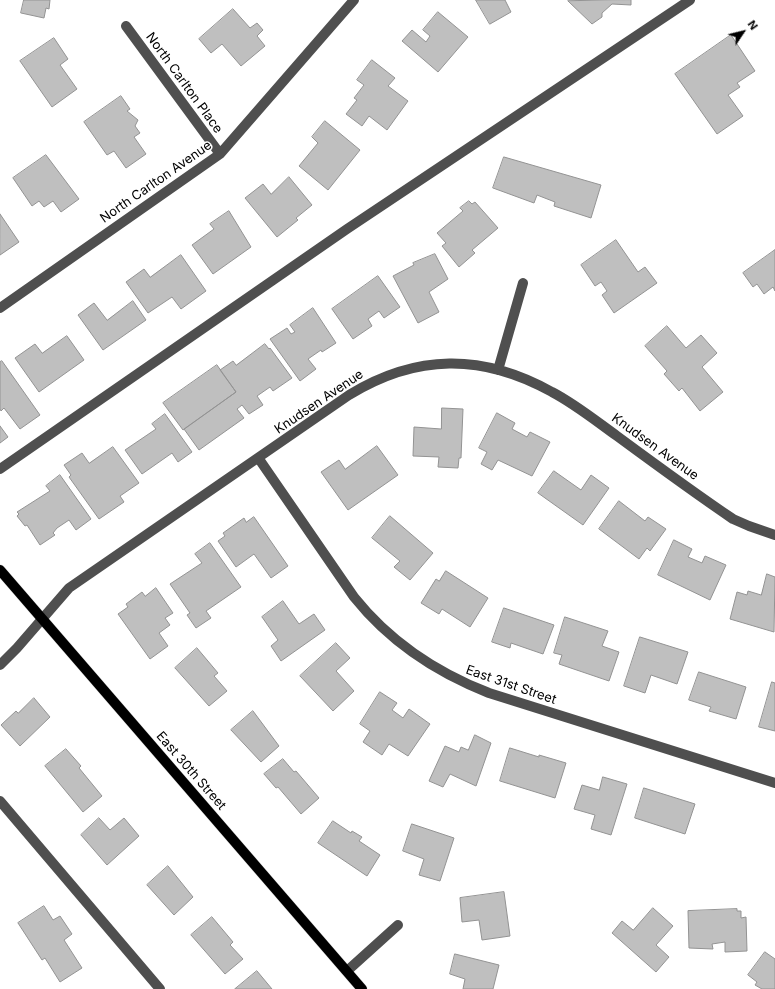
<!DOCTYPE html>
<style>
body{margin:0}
#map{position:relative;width:775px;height:989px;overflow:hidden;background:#fff;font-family:Inter,sans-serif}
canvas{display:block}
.north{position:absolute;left:723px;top:12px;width:40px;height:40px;-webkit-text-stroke:3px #fff;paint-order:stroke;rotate:55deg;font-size:11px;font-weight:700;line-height:16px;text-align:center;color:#000}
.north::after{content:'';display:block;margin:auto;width:14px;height:18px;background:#000;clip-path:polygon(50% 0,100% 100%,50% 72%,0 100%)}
</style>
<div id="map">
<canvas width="775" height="989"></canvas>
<div class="north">N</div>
</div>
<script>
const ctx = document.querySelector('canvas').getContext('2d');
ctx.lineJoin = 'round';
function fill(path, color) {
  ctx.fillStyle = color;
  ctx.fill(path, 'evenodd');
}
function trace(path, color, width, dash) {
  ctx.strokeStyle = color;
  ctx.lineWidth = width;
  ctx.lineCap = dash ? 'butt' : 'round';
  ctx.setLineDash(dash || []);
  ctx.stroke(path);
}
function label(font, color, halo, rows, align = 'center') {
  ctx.font = font + ' Inter,sans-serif';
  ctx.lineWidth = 3;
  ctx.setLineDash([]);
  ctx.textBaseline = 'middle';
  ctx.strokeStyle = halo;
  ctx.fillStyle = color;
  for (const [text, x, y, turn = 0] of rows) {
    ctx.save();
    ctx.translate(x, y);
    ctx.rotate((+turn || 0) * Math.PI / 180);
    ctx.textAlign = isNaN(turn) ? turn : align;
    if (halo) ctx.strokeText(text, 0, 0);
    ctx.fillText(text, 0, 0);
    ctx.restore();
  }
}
const building = new Path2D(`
 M24 0H50L49 9 46 8 44 18 21 13Z
 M476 0H505L511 12 490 24Z
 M631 0V5L612 4 602 13V17L592 24 568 1Z
 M233 9 250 28 257 23 263 30 257 36 265 46 241 66 222 44 211 53 199 39Z
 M438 12 468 37 438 72 402 41 412 30 426 42 430 36 423 30Z
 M731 35 755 71 737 83 740 87 728 95 743 116 717 134 675 74Z
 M54 38 68 59 60 65 77 89 52 107 20 61Z
 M372 60 395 78 388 86 408 101 387 130 369 116 362 126 346 114 357 100 354 98 364 85 357 80Z
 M121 96 130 109 127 111 138 120 135 126 140 133 134 137 146 154 126 168 114 151 107 155 84 122Z
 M325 121 360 150 328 190 299 166 318 143 312 137Z
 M46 155 79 199 61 212 53 201 44 207 39 201 32 206 13 178Z
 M504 157 601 185 591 218 554 206 555 202 537 195 534 203 493 188Z
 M289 177 312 205 296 218 298 220 277 237 245 198 263 184 271 194Z
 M469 201 472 204 475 202 498 228 472 250 475 253 459 267 442 246 446 243 437 233 463 211 460 208Z
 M229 211 251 247 213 274 192 245 214 229 210 224Z
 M0 214 19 242 0 255Z
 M616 240 638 272 645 267 657 283 614 313 602 295 607 291 601 282 595 286 581 265Z
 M775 250V291L773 287 764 294 757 284 753 287 743 273Z
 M435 254 448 279 429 292 439 312 418 323 393 276 414 265 413 263Z
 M181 255 206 291 181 309 172 297 148 313 126 282 144 269 150 277Z
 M378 276 400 307 384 318 379 311 368 319 372 326 353 339 332 309Z
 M133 301 146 320 103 350 78 315 94 303 107 320Z
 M313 308 336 343 322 352 321 350 308 359 316 369 300 381 270 339 287 328 291 334 295 332 290 325Z
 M667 326 686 348 701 335 717 353 702 367 723 392 700 411 682 388 679 391 664 374 667 371 645 346Z
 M67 336 84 360 39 392 15 358 35 344 42 353Z
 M265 344 269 349 270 348 292 378 273 391 270 387 257 396 263 405 249 414 242 405 237 409 244 418 199 450 184 429 236 392 220 370 233 361 236 365Z
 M2 361 40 415 20 429 4 408 1 411 0 409V362Z
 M217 365 236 392 183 430 163 403Z
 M442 408 463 409 461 458H459L458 468 438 467 439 457 413 456 414 427 441 429Z
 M497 413 515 423 512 429 527 437 530 432 550 442 532 476 498 460 492 470 481 464 487 452 479 448Z
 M165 414 192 452 178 462 172 453 142 474 125 450 156 429 152 424Z
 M0 426 8 437 0 443Z
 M377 446 398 475 348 510 321 472 339 460 345 469Z
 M113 447 139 483 120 496 124 502 99 519 69 477 71 475 64 465 82 453 89 463Z
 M554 471 581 490 591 475 609 488 583 525 538 493Z
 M60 475 91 519 76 530 69 520 57 528 53 533 55 535 40 545 27 525 25 526 17 516 19 514 17 512 50 491 46 486Z
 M619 501 645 521 648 517 666 529 650 551 647 548 639 559 599 529Z
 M390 516 433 553 410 580 394 567 400 561 372 538Z
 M254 517 288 566 271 578 254 554 236 567 218 541 225 536 223 533 244 518 246 522Z
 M674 540 692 549 688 557 702 563 705 556 726 565 710 600 658 575Z
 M210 543 241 587 206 611 211 618 196 628 187 615 190 613 170 584 202 563 195 554Z
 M446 571 488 598 470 627 442 609 439 614 421 603 436 579 439 581Z
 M767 574 775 577 774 632 730 619 737 592 747 595 748 591 761 595Z
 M156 588 173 613 165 618 170 625 159 633 168 646 150 659 118 614 128 607 126 604 142 592 145 596Z
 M283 601 299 624 314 614 325 630 281 661 271 646 278 640 262 617Z
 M504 608 554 625 543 654 511 643 510 648 492 642Z
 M565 617 608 631 602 646 619 652 609 681 559 664 562 655 554 653Z
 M640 637 688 652 677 684 651 675 645 693 624 686Z
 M336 643 350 658 336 671 354 691 333 711 300 676Z
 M197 648 218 673 214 676 227 691 209 706 175 668Z
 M699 672 746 687 736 719 709 711 711 707 689 700Z
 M772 682 775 683V731L759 727Z
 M380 692 397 703 392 710 403 718 409 709 430 724 408 756 389 744 382 755 363 742 370 731 360 724Z
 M34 698 50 717 20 746 1 725 16 711 18 713Z
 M253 711 279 746 261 762 231 730Z
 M475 735 491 743 476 786 450 774 443 787 429 781 445 746 459 752 461 747 468 750Z
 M510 748 539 757V755L566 763 555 798 500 781Z
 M66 749 81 766 79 768 102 796 83 812 45 766Z
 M283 759 294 772 296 771 319 798 301 814 278 787 276 788 264 774Z
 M603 777 627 784 611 835 591 829 595 815 574 809 582 785 599 790Z
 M644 788 695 804 685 834 635 818Z
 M99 818 110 830 124 818 139 836 107 865 81 835Z
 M333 821 351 833 352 831 362 837 359 841 380 855 367 876 318 843Z
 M412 824 454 838 440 881 419 875 424 859 403 851Z
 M168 866 193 897 174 915 147 885Z
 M504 892 510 936 482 940 479 920 462 922 460 898Z
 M44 906 53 920 60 916 72 934 64 940 82 968 60 982 45 958 42 960 18 923Z
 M653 908 673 926 656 945 669 957 656 972 612 933 622 921 633 930Z
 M737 909V911H741V918L746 917 747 951 725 952V942L712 944 713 949 689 948 688 911Z
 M212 917 233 942 230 945 243 959 225 974 191 935Z
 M765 952 775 959V989H762L755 985 757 982 748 975Z
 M455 954 499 965 493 989H463L465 979 450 974Z
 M257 971 272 989H235Z`);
const minor = new Path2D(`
 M126 26 220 154
 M0 308 220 154 354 0
 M498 370 523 283
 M259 459 354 597C390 642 435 672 489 693L775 783
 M0 469 347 229 690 0
 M0 665 17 648 69 588 349 395C416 354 482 353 552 392 575 404 596 421 617 436 655 464 693 492 733 519L749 526 775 535
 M0 801 160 989
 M347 971 398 925`);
const major = new Path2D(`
 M0 570 362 989`);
const streetNames = [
 ["North Carlton Place",184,83,54],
 ["North Carlton Avenue",156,182,-35],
 ["Knudsen Avenue",319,402,-34],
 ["Knudsen Avenue",655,447,36],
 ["East 31st Street",511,685,19],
 ["East 30th Street",191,771,49]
];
fill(building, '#bfbfbf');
trace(building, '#939393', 1);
trace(major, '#dbdbdb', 11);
trace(minor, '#4f4f4f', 10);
trace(major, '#000', 10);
label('13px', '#000', '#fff', streetNames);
</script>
